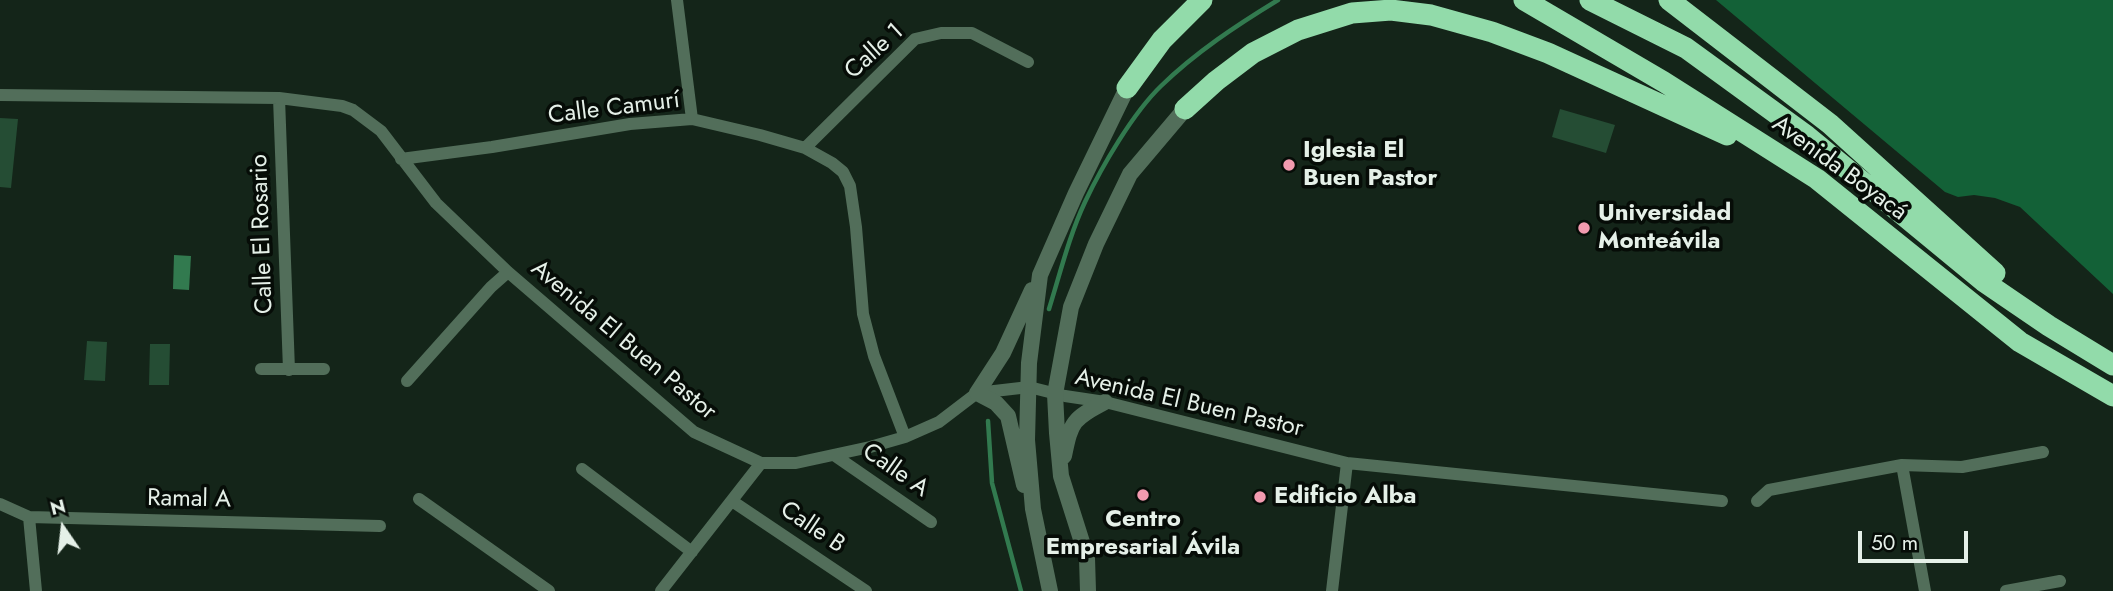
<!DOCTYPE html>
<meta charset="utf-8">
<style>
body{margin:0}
#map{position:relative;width:2113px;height:591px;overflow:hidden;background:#142519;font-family:Jost,sans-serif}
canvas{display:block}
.north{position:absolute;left:28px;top:493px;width:70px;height:70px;-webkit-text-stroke:5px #060c07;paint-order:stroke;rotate:346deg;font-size:19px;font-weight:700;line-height:28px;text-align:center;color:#e5f0e8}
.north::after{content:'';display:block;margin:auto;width:24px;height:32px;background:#e5f0e8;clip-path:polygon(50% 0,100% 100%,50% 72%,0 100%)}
.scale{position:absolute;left:1858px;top:531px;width:110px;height:32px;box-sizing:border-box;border:4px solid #e5f0e8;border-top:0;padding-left:9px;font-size:21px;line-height:24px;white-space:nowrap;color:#e5f0e8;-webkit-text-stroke:5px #060c07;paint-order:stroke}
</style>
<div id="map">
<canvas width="2113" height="591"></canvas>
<div class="north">N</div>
<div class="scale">50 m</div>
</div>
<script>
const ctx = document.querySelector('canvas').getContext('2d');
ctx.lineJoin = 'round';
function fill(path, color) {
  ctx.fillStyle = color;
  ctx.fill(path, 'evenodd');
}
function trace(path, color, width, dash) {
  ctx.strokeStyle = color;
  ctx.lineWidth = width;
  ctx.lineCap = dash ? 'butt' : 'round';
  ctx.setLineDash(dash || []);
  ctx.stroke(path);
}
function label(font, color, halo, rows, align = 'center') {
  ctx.font = font + ' Jost,sans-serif';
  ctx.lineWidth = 7;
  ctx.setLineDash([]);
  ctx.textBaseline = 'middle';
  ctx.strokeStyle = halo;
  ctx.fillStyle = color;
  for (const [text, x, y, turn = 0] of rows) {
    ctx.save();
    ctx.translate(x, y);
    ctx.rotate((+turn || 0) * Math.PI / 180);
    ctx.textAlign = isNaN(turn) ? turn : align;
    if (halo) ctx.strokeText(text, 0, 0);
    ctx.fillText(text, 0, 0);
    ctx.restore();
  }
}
const green = new Path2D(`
 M1560 109 1615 125 1606 153 1552 137Z
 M0 118 18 119 11 188 0 187Z
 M87 341 107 342 105 381 84 380Z
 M150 344H170L169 385H149Z`);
const forest = new Path2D(`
 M1716 0H2113V294L2020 207 1995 198 1974 195 1958 197 1945 192Z`);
const water = new Path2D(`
 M174 255 191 256 189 290 173 289Z`);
const stream = new Path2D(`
 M1049 309C1060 274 1069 236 1085 202 1102 166 1133 113 1161 86 1196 52 1237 25 1278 0
 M988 421 992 483 1021 591`);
const minor = new Path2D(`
 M677 0 692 119
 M0 95 279 98 342 106 353 110 381 131 436 203 508 272 694 432 761 463H796L870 447 905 437 939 422 977 393 1029 387 1065 396 1105 402 1347 463 1722 501
 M279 98 289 370
 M805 148 915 39 941 33H972L1028 62
 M401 159 492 147 630 124 692 119 760 135 805 148 832 163 843 172 850 186 856 227 863 314 874 356 905 437
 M261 369H324
 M407 381 491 287 508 272
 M834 455 931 522
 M1902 465 1925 591
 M582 469 692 552
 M419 499 549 591
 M732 501 866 591
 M1757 501 1769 490 1902 465 1962 467 2043 452
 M0 504 29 517 380 526
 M29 517 36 591
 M661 591 761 463
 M1332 591 1347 463
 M2006 591 2060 581`);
const tertiary = new Path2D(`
 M1064 456C1071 421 1073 419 1105 402
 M1024 485 1008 416 996 403 977 393 1003 353 1032 290
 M1050 591 1033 509 1027 440 1029 363 1040 275 1076 193 1127 88
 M1088 591 1087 558 1061 476 1057 433 1055 394 1071 307 1096 244 1130 174 1185 109`);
const motorway = new Path2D(`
 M1524 0 1664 82 1817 179 2020 342 2113 396
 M1590 0 1686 48 1807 136 1983 281 2049 326 2113 365
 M1669 0 1830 124 1995 273
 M1127 88 1162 40 1202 0
 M1185 109 1216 81 1253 53 1298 30 1352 13 1391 10 1431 15 1492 32 1548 53 1727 135`);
const markers = [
 [1289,165,7,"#f29aaf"],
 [1584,228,7,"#f29aaf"],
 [1143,495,7,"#f29aaf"],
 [1260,497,7,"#f29aaf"]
];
const streetNames = [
 ["Calle 1",875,52,-42],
 ["Calle Camurí",614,109,-7],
 ["Avenida Boyacá",1839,169,36],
 ["Calle El Rosario",263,234,-92],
 ["Avenida El Buen Pastor",623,341,40],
 ["Avenida El Buen Pastor",1189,404,13],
 ["Calle A",895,471,35],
 ["Ramal A",189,500,1],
 ["Calle B",812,528,34]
];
const poiNames = [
 ["Iglesia El",1303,151],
 ["Buen Pastor",1303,179],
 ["Universidad",1598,214],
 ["Monteávila",1598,242],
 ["Edificio Alba",1274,497],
 ["Centro",1143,520,"center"],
 ["Empresarial Ávila",1143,548,"center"]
];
fill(green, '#254d34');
fill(forest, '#136137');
fill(water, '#327a4f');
trace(stream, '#327a4f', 4.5);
trace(minor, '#526e5a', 12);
trace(tertiary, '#526e5a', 16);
trace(motorway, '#92dbaa', 21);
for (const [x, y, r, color] of markers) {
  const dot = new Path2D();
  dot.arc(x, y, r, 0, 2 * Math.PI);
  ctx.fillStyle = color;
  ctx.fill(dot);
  trace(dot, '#060c07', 2.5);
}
label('24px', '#e5f0e8', '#060c07', streetNames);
label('bold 24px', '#e5f0e8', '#060c07', poiNames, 'left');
</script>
